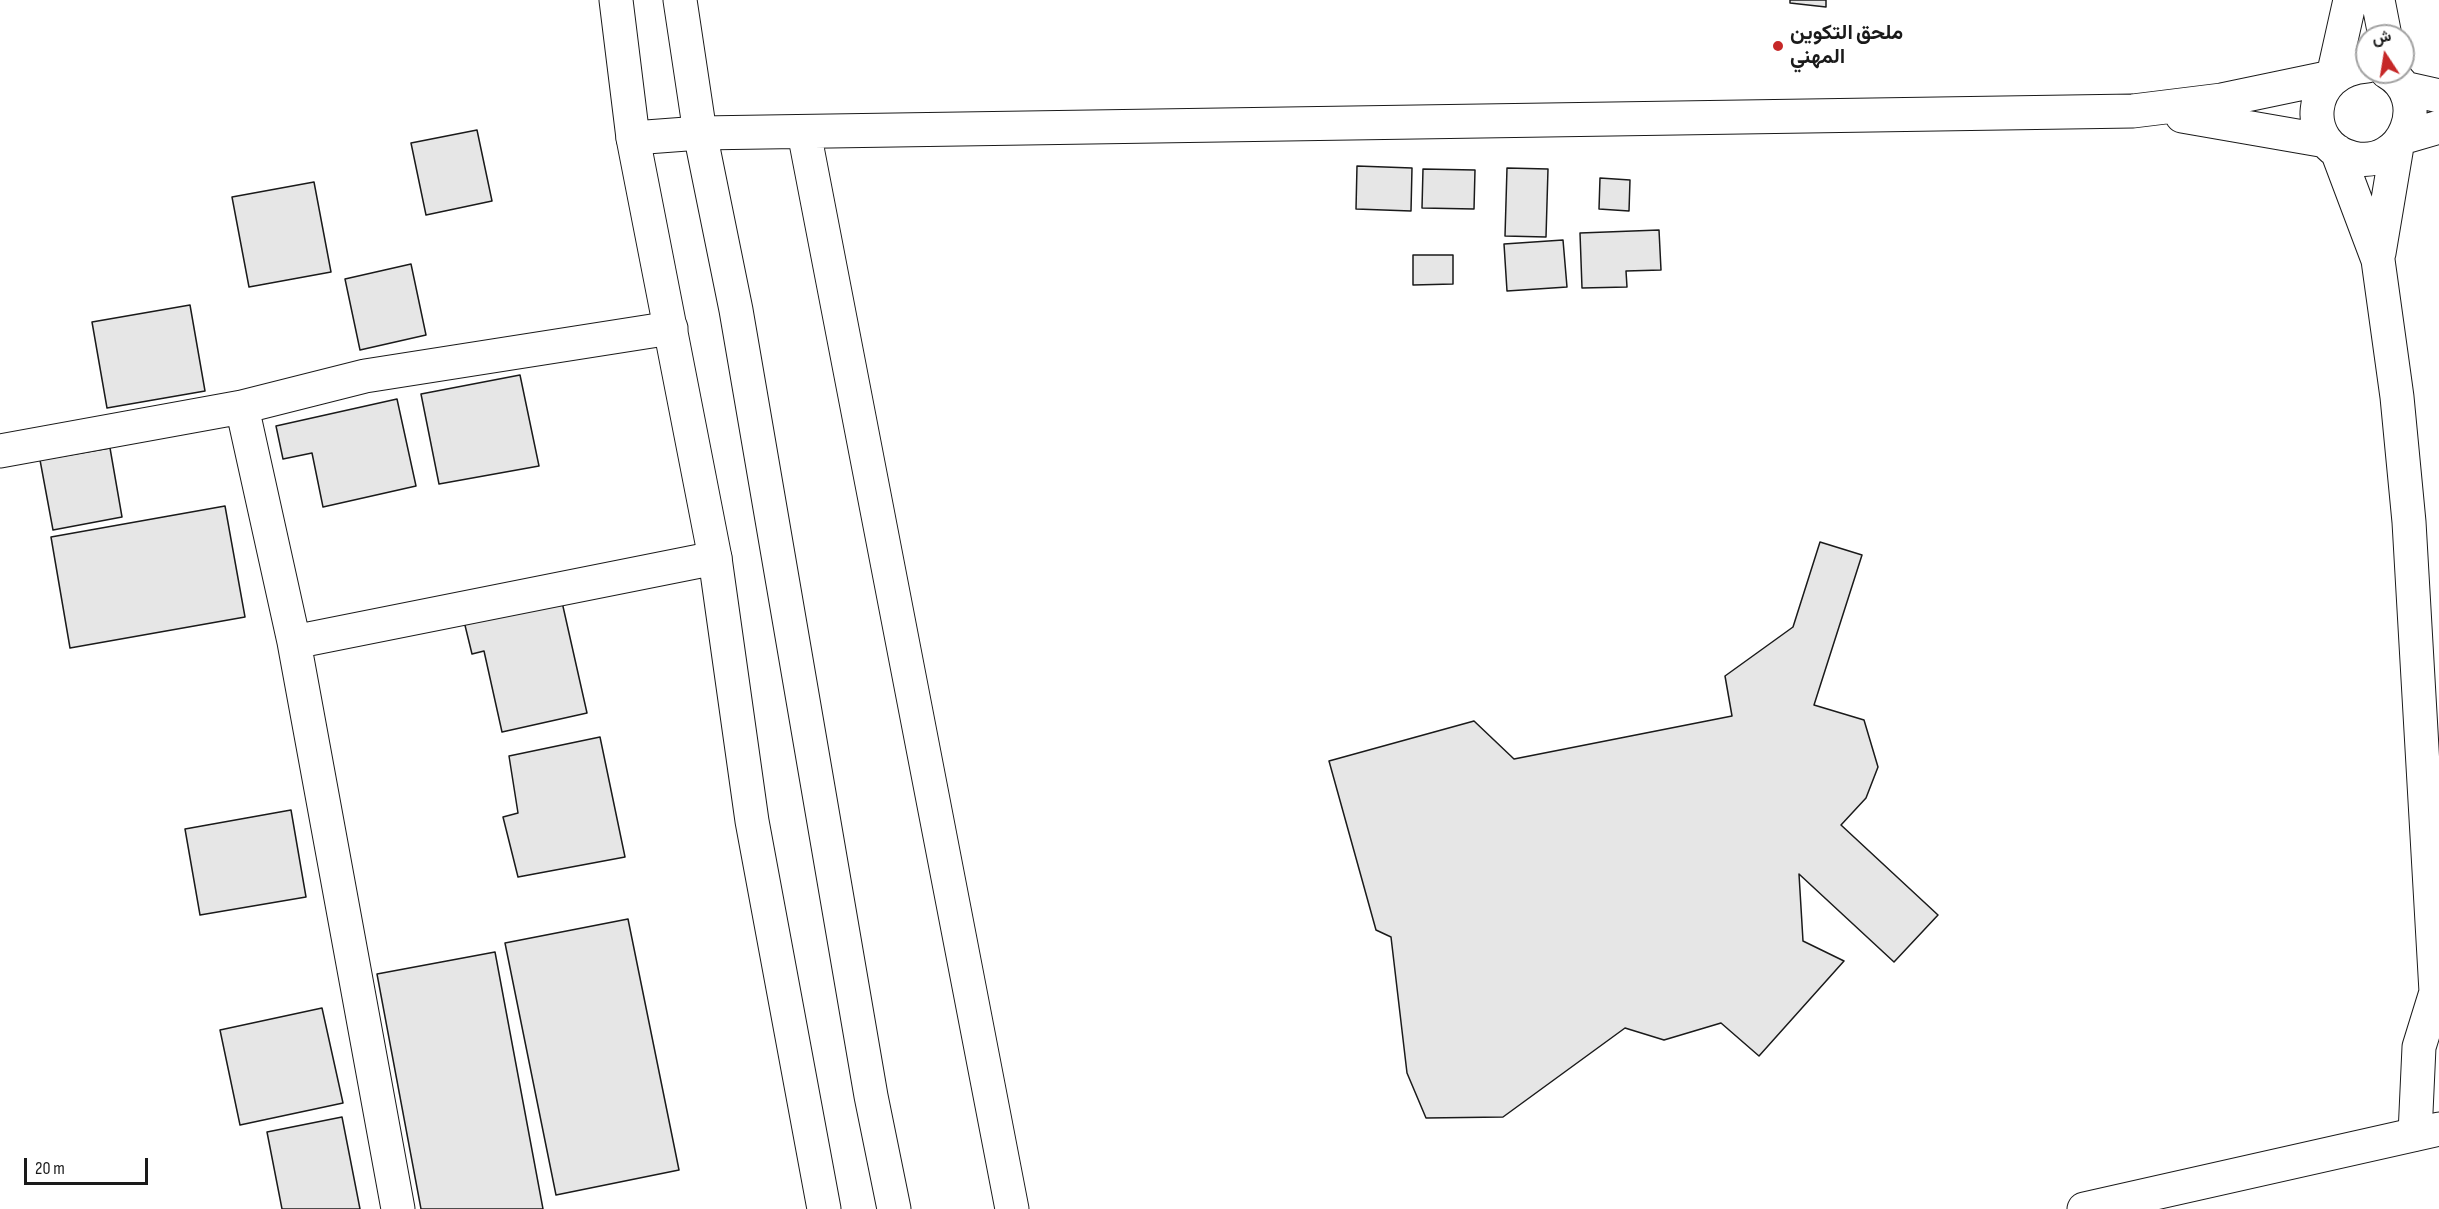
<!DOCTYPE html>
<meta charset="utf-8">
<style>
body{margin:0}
#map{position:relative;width:2439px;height:1209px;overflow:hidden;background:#fff;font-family:"Sofia Sans Condensed",Vazirmatn,sans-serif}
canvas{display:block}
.north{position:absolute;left:2355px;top:24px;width:60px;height:60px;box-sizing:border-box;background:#fff;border:2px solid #a3a3a3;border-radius:50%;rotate:348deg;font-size:16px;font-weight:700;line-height:24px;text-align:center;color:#1a1a1a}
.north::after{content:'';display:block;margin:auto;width:21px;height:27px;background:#c62828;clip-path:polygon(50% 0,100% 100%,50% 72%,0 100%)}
.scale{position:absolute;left:24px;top:1158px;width:124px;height:27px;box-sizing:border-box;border:3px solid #1a1a1a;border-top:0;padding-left:8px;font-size:18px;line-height:21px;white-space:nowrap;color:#1a1a1a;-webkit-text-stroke:4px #fff;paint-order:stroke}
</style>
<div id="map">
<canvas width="2439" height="1209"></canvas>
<div class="north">ش</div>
<div class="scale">20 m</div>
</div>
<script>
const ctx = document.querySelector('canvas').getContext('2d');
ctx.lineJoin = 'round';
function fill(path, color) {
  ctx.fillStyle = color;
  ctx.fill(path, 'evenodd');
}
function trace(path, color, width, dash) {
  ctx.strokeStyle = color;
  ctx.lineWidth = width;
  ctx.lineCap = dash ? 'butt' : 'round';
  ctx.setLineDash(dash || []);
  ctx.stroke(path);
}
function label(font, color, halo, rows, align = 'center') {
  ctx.font = font + ' "Sofia Sans Condensed",Vazirmatn,sans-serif';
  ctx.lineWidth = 4.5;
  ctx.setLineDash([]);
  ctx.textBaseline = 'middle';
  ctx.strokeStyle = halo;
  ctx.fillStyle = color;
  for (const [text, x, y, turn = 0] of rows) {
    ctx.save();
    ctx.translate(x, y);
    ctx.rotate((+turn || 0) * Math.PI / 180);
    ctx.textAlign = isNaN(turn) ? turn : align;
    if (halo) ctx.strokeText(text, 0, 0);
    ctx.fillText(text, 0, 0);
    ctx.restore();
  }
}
const building = new Path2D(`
 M1790 0H1826V7L1790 3Z
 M477 130 492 201 426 215 411 143Z
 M1357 166 1412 168 1411 211 1356 209Z
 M1507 168 1548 169 1546 237 1505 236Z
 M1423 169 1475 170 1474 209 1422 208Z
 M1600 178 1630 180 1629 211 1599 209Z
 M314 182 331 272 249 287 232 197Z
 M1659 230 1661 270 1626 271 1627 287 1582 288 1580 233Z
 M1563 240 1567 287 1507 291 1504 244Z
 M1413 255H1453V284L1413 285Z
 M411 264 426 335 360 350 345 279Z
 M190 305 205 391 107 408 92 322Z
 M520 375 539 466 439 484 421 394Z
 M397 399 416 486 323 507 312 453 283 459 276 426Z
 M110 448 122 517 53 530 40 460Z
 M225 506 245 617 70 648 51 537Z
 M1820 542 1862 555 1814 705 1864 720 1878 767 1866 798 1841 825 1938 915 1894 962 1799 874 1803 941 1844 961 1759 1056 1721 1023 1664 1040 1625 1028 1503 1117 1426 1118 1407 1073 1391 937 1376 930 1329 761 1474 721 1514 759 1732 716 1725 676 1793 627Z
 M562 602 587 713 502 732 484 651 472 654 461 609Z
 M600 737 625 857 518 877 503 817 518 813 509 756Z
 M291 810 306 897 200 915 185 829Z
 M628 919 679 1170 556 1195 505 943Z
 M495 952 543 1209H421L377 974Z
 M322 1008 343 1103 240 1125 220 1030Z
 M342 1117 360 1209H282L267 1132Z`);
const minor = new Path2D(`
 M2378 0 2385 36
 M2367 66C2305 70 2301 146 2353 158 2404 170 2433 98 2387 72
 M2333 76 2350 0
 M2404 88 2439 96
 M2182 116 2326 141
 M804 132 1012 1209
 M2405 137 2439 127
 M633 138 700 133 2133 111 2222 100 2332 77
 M2337 151 2378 260 2397 397 2409 522 2436 992 2419 1047 2415 1134
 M2379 253 2397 146
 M242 407 294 642 398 1209
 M0 451 242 407 365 376 671 328
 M294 642 715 558`);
const major = new Path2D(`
 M616 0 633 138 715 558 752 821 824 1209
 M680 0 700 133 736 310 871 1096 894 1209
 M2084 1209 2439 1129`);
const markers = [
 [1778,46,6,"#c62828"]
];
const poiNames = [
 ["ملحق التكوين",1790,34],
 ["المهني",1790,58]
];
fill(building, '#e6e6e6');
trace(building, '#1a1a1a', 1.5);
trace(minor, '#1a1a1a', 35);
trace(major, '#1a1a1a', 35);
trace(minor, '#fff', 33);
trace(major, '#fff', 33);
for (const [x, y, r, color] of markers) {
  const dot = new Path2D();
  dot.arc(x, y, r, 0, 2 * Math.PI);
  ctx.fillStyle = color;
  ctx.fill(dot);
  trace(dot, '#fff', 2);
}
label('bold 21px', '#1a1a1a', '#fff', poiNames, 'left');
</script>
